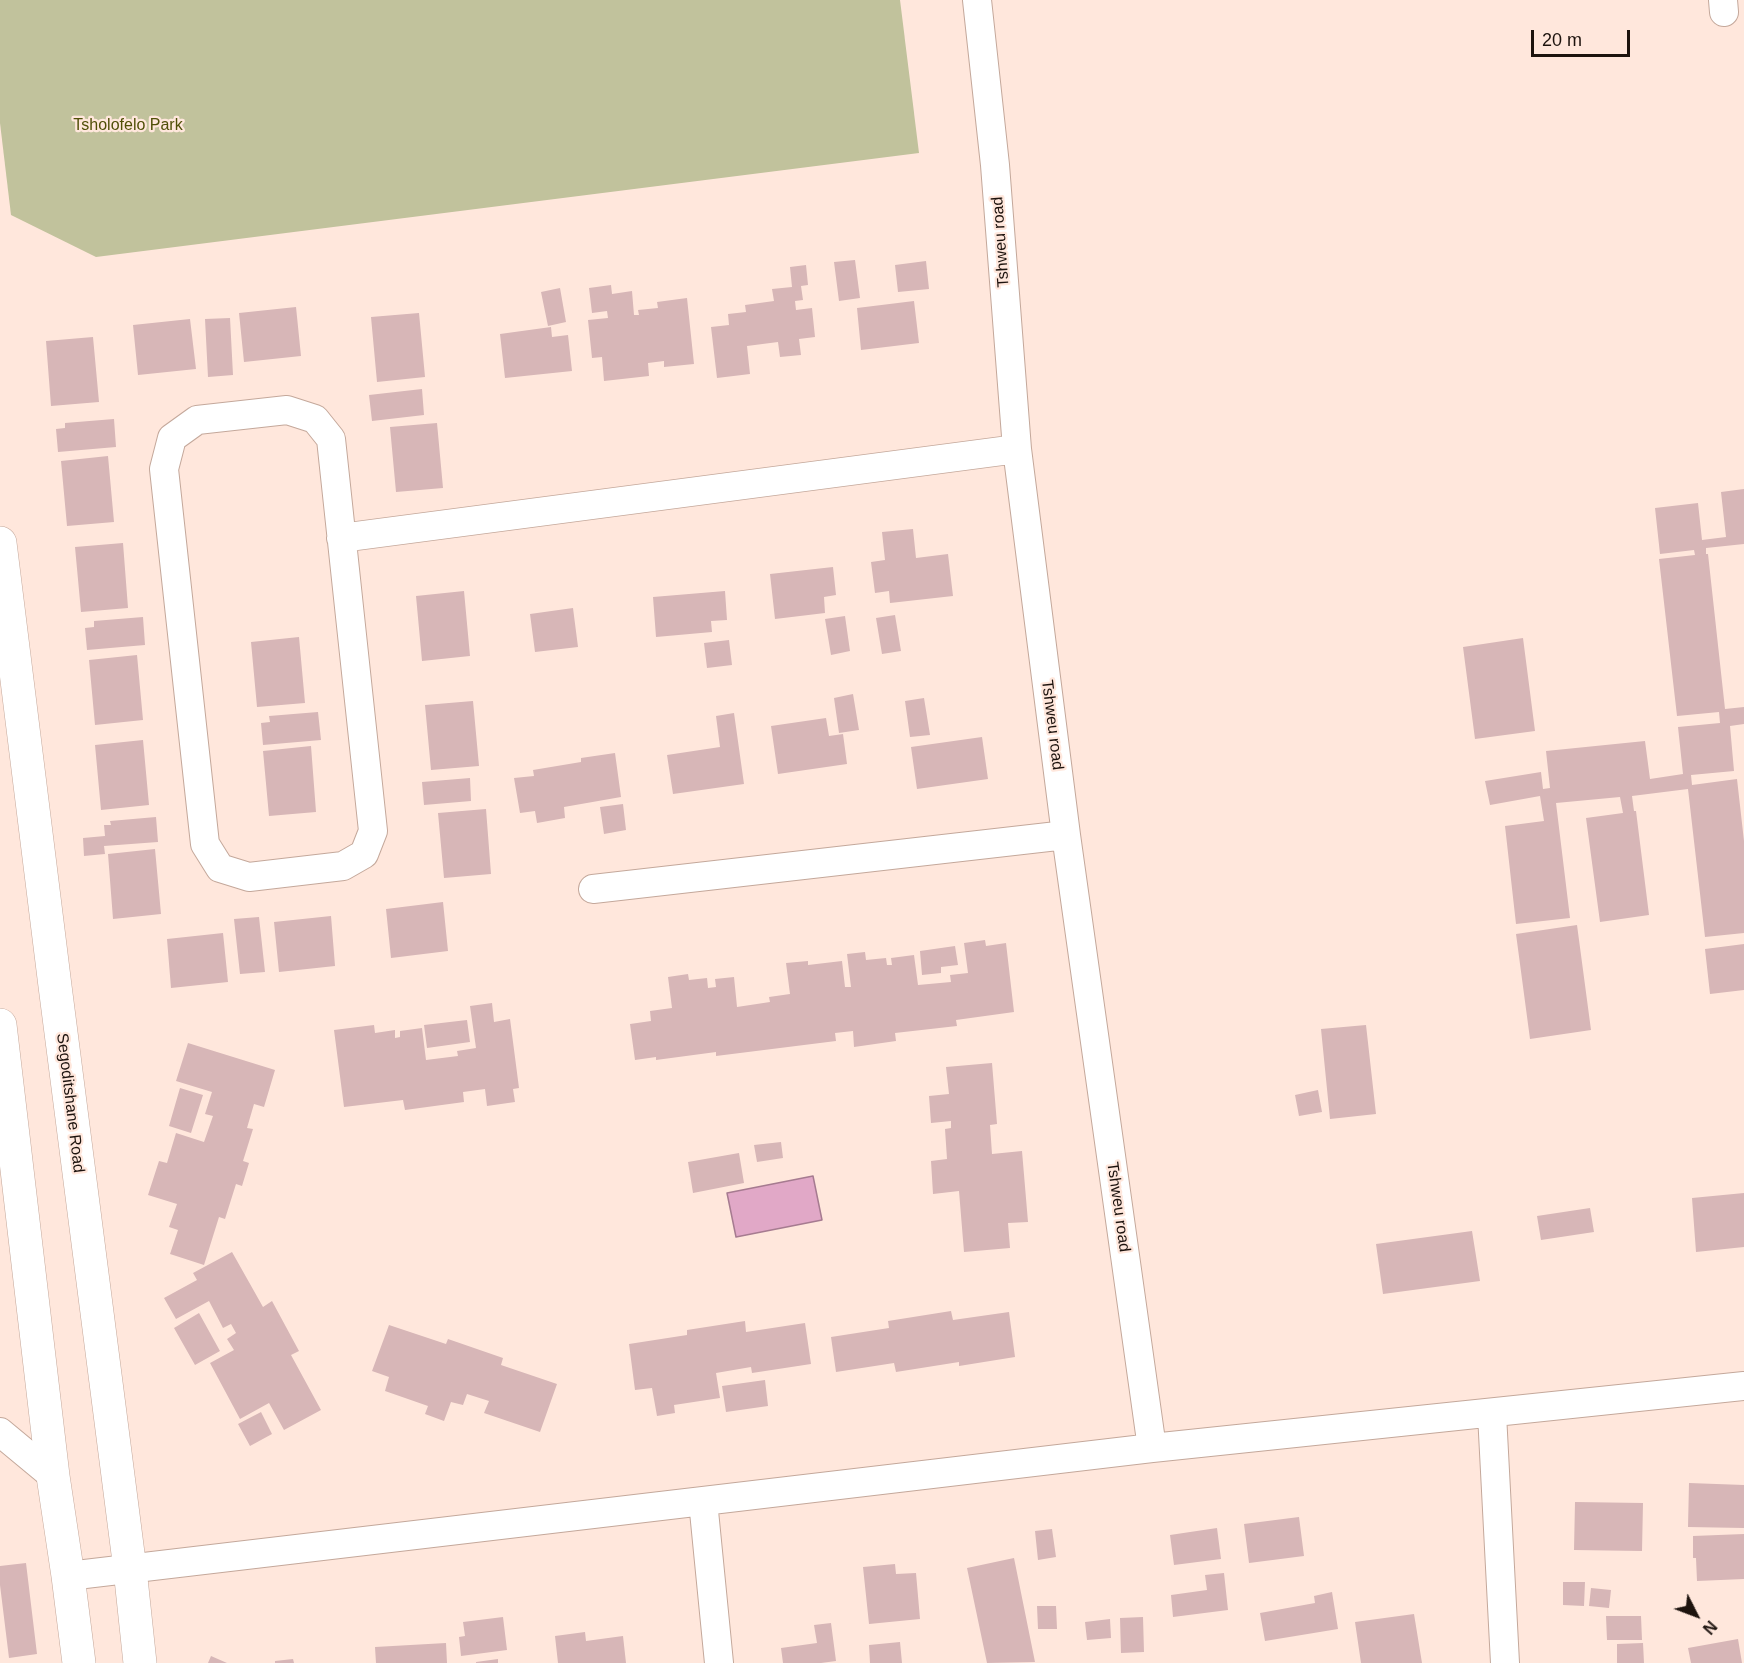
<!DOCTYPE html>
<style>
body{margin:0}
#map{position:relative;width:1744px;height:1663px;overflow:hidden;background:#ffe7dc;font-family:Arial,sans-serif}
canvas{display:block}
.north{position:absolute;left:1666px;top:1585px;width:60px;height:60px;-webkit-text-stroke:4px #ffe7dc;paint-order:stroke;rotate:132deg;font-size:16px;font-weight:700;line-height:24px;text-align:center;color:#1d130e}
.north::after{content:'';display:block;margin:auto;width:21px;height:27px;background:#1d130e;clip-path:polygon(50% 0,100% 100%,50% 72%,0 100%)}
.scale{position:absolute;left:1531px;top:30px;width:99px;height:27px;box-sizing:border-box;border:3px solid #1d130e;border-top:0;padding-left:8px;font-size:18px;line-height:21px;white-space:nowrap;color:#1d130e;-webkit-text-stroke:4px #ffe7dc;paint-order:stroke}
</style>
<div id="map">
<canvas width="1744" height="1663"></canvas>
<div class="north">N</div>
<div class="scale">20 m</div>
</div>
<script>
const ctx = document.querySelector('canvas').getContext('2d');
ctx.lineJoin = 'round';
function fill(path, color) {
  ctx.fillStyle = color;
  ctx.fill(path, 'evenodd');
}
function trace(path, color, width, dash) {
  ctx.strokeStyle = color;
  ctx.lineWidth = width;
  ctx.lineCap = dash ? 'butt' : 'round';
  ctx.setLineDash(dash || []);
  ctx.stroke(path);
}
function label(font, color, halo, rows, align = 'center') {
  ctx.font = font + ' Arial,sans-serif';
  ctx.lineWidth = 4.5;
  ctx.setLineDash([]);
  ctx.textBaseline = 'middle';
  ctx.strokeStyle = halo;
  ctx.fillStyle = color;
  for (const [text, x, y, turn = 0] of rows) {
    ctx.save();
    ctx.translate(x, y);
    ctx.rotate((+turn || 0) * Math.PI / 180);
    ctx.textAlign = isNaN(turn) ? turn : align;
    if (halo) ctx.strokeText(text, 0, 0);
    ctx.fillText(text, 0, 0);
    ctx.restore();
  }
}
const green = new Path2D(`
 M0 0H900L919 153 96 257 11 215 0 123Z`);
const water = new Path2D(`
 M813 1176 822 1220 736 1237 727 1193Z`);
const building = new Path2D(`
 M855 260 860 298 839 301 834 262Z
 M926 261 929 289 898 292 895 265Z
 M806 265 808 285 801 286 803 300 795 301 796 310 812 308 815 337 799 339 801 355 780 357 778 342 747 346 750 374 717 378 711 327 729 325 728 314 746 312 745 305 774 301 772 289 792 287 790 267Z
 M611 285 612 294 632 291 634 315H639L638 310 658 308 657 302 687 298 694 364 664 367V361L648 363 649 376 604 381 602 357 592 358 588 320 608 318 607 311 592 313 589 288Z
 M560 288 566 322 548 326 541 292Z
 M914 301 919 343 861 350 857 308Z
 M296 307 301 356 244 362 239 313Z
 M419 313 425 377 377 382 371 317Z
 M230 318 233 375 208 377 205 319Z
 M190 319 196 369 138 375 133 325Z
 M551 327 552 337 568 335 572 371 505 378 500 334Z
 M93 337 99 402 51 406 46 341Z
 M422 389 424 415 372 421 369 395Z
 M114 419 116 447 58 452 56 429 65 428V423Z
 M437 423 443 488 396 492 390 427Z
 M108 456 114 522 67 526 61 461Z
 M1744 489V544L1706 548V554H1708L1725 709 1744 707V724L1730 726 1734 771 1691 775 1692 785 1737 779 1744 841V933L1705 937 1688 789 1632 796 1634 811H1636L1649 915 1600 922 1586 818 1623 813 1620 797 1556 803 1570 918 1516 924 1505 826 1544 821 1540 796 1490 805 1485 781 1541 772 1543 789 1550 788 1546 751 1645 741 1650 779 1683 774 1678 727 1720 723 1719 712 1677 716 1659 559 1695 555 1694 550 1660 554 1655 508 1698 503 1702 540 1726 537 1721 492Z
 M913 529 916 558 948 554 953 596 890 603 889 591 875 593 871 562 885 560 882 532Z
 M123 543 128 608 81 612 75 547Z
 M833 567 836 595 824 597 825 613 775 619 770 574Z
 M464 591 470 656 422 661 416 596Z
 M725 591 727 620 711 621 712 632 656 637 653 597Z
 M573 608 578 647 535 652 530 614Z
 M895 615 901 651 882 654 876 618Z
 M845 616 850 651 831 655 825 619Z
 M143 617 145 645 87 650 85 628 94 627V621Z
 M299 637 305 703 257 707 251 642Z
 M1523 638 1535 731 1475 739 1463 647Z
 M729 640 732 665 707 668 704 643Z
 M137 655 143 720 95 725 89 660Z
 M853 694 859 730 839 733 834 698Z
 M924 698 930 735 910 737 905 701Z
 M473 701 479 766 431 770 425 705Z
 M318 712 321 740 263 745 261 723 270 722 269 716Z
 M734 713 744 784 673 794 667 755 720 747 716 716Z
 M826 718 829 736 843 734 847 764 778 774 771 726Z
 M982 737 988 779 917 789 911 747Z
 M143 740 149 805 101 810 95 745Z
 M311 746 316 812 269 816 263 751Z
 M615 753 621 797 564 807 565 818 537 823 535 811 520 813 514 778 534 776 533 770 581 762V758Z
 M470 778 471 801 424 805 422 782Z
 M623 804 626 830 604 834 600 807Z
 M486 809 491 874 444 878 438 813Z
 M156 817 158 842 104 846 105 854 84 856 83 838 105 836 104 825H111L110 821Z
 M155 849 161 914 113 919 108 854Z
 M443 902 448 951 391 958 386 909Z
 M331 916 335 966 279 972 274 922Z
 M259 917 265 972 240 974 234 919Z
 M1577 925 1591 1030 1530 1039 1516 934Z
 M223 933 228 982 171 988 167 939Z
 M985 940 986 946 1006 943 1014 1012 956 1020 957 1026 895 1033 896 1041 854 1047 853 1031 835 1033 836 1041 716 1056V1052L656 1060V1057L635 1060 630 1024 651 1021 650 1011 672 1008 668 977 688 974 689 980 707 978 708 988 716 987 715 979 734 977 737 1007 770 1002 769 997 790 994 786 963 808 961V965L842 961 845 987H851L847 954 865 952 866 960 886 958 887 965H892L891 958 914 955 918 985 951 982 950 975 968 973 964 943Z
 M1744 944V990L1710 994 1705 949Z
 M955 946 958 965 941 967V973L922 975 920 951Z
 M492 1003 494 1022 510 1019 519 1088 513 1089 515 1102 487 1106 485 1089 463 1092 464 1102 405 1110 403 1100 344 1107 334 1030 374 1025 375 1033 395 1030V1038L400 1037V1031L422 1028 426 1060 458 1056 457 1051 476 1048 470 1006Z
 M467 1020 470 1042 427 1048 424 1025Z
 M1366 1025 1376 1114 1330 1119 1321 1029Z
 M188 1043 275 1070 264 1107 254 1104 247 1128 253 1129 243 1161 249 1163 242 1186 236 1184 225 1219 219 1217 204 1265 170 1254 178 1230 169 1227 177 1204 148 1195 159 1161 167 1163 176 1133 204 1142 213 1116 205 1114 212 1092 176 1081Z
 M992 1063 997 1124 990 1125 992 1154 1022 1151 1028 1222 1008 1223 1010 1248 964 1252 959 1191 933 1194 931 1161 947 1159 945 1129 951 1128V1121L931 1123 929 1096 949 1094 946 1067Z
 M180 1088 203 1095 191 1133 169 1126Z
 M1318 1090 1322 1112 1299 1116 1295 1095Z
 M781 1142 783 1158 757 1162 754 1145Z
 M739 1153 744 1183 693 1193 688 1162Z
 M1744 1193V1247L1696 1252 1692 1198Z
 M1590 1208 1594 1232 1541 1240 1537 1216Z
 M1472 1231 1480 1281 1383 1294 1376 1244Z
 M232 1252 263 1307 272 1301 299 1351 291 1355 321 1410 284 1430 269 1403 240 1419 210 1363 234 1350 227 1339 236 1333 231 1324 223 1328 209 1301 176 1319 164 1298 197 1280 193 1273Z
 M951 1311 953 1320 1009 1312 1015 1357 959 1366V1362L896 1372 894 1363 836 1372 831 1337 889 1328 888 1321Z
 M199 1313 220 1351 195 1365 174 1328Z
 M745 1321 746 1332 805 1323 811 1364 752 1373 751 1367 716 1373 720 1398 674 1405 675 1413 657 1416 652 1388 635 1390 629 1344 687 1335V1330Z
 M389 1325 446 1344 448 1339 503 1358 501 1365 557 1384 540 1432 484 1413 489 1401 467 1394 463 1405 451 1402 444 1421 425 1414 428 1406 385 1391 389 1377 372 1371Z
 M765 1380 768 1406 726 1412 722 1386Z
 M261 1412 272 1434 250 1446 238 1424Z
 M1689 1483 1744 1485V1528L1688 1527Z
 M1575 1502 1643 1503 1642 1551 1574 1550Z
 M1299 1517 1304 1556 1249 1563 1244 1524Z
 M1217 1528 1221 1559 1174 1565 1170 1535Z
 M1052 1529 1056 1557 1038 1560 1035 1531Z
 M1744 1534V1579L1697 1581 1696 1558H1693V1536Z
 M1014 1558 1035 1662 987 1663 967 1568Z
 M26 1563 37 1654 9 1658 0 1585V1566Z
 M895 1564 896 1574 916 1573 920 1619 869 1624 863 1567Z
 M1224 1573 1228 1610 1173 1617 1171 1595 1207 1590 1205 1575Z
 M1563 1582H1585L1584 1606 1563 1605Z
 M1591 1588 1611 1590 1609 1608 1589 1606Z
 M1332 1592 1338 1629 1265 1641 1260 1613 1315 1603 1314 1596Z
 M1037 1606H1056L1057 1629H1038Z
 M1414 1614 1422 1663H1361L1355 1622Z
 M1606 1616H1641L1642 1640H1607Z
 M503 1617 507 1650 461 1656 459 1637 465 1636 463 1622Z
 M1143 1617 1144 1652 1121 1653 1120 1618Z
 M1110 1619 1111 1638 1087 1640 1085 1622Z
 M831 1623 836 1661 821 1663H783L781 1648 817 1643 814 1625Z
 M585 1632 586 1641 623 1636 626 1663H558L555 1636Z
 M1738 1639 1742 1663H1691L1688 1648Z
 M900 1642 902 1663H870L869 1645Z
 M446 1643 447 1663H376L375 1647Z
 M1643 1643 1644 1663H1617V1644Z
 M211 1656 227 1663H208Z
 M293 1659 294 1663H275V1661Z
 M498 1659V1663H476V1662Z`);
const minor = new Path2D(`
 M977 0 995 165 1017 449 1066 835 1152 1448
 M1723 0 1724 12
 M287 410 315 419 331 439 373 831 364 854 343 866 249 877 220 868 205 844 164 469 172 438 197 420Z
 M341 538 1017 449
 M593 889 1066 835
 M1492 1414 1505 1663
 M0 1432 53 1476
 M703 1501 719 1663
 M68 1576 1152 1448 1744 1386`);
const secondary = new Path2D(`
 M0 543 55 986 130 1569 140 1663
 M0 1025 53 1476 68 1576 79 1663`);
const parkNames = [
 ["Tsholofelo Park",128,126]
];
const streetNames = [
 ["Tshweu road",1001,242,-94],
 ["Tshweu road",1052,725,83],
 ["Segoditshane Road",70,1103,83],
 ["Tshweu road",1118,1207,82]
];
fill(green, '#c1c29c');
fill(water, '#e1a8c7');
trace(water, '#a67b90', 1.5);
fill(building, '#d7b6b7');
trace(minor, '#c4a89b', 30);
trace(secondary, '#c4a89b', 34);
trace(minor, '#fff', 28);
trace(secondary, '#fff', 33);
label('16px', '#504f08', '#ffe7dc', parkNames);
label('16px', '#1d130e', '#ffe7dc', streetNames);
</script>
